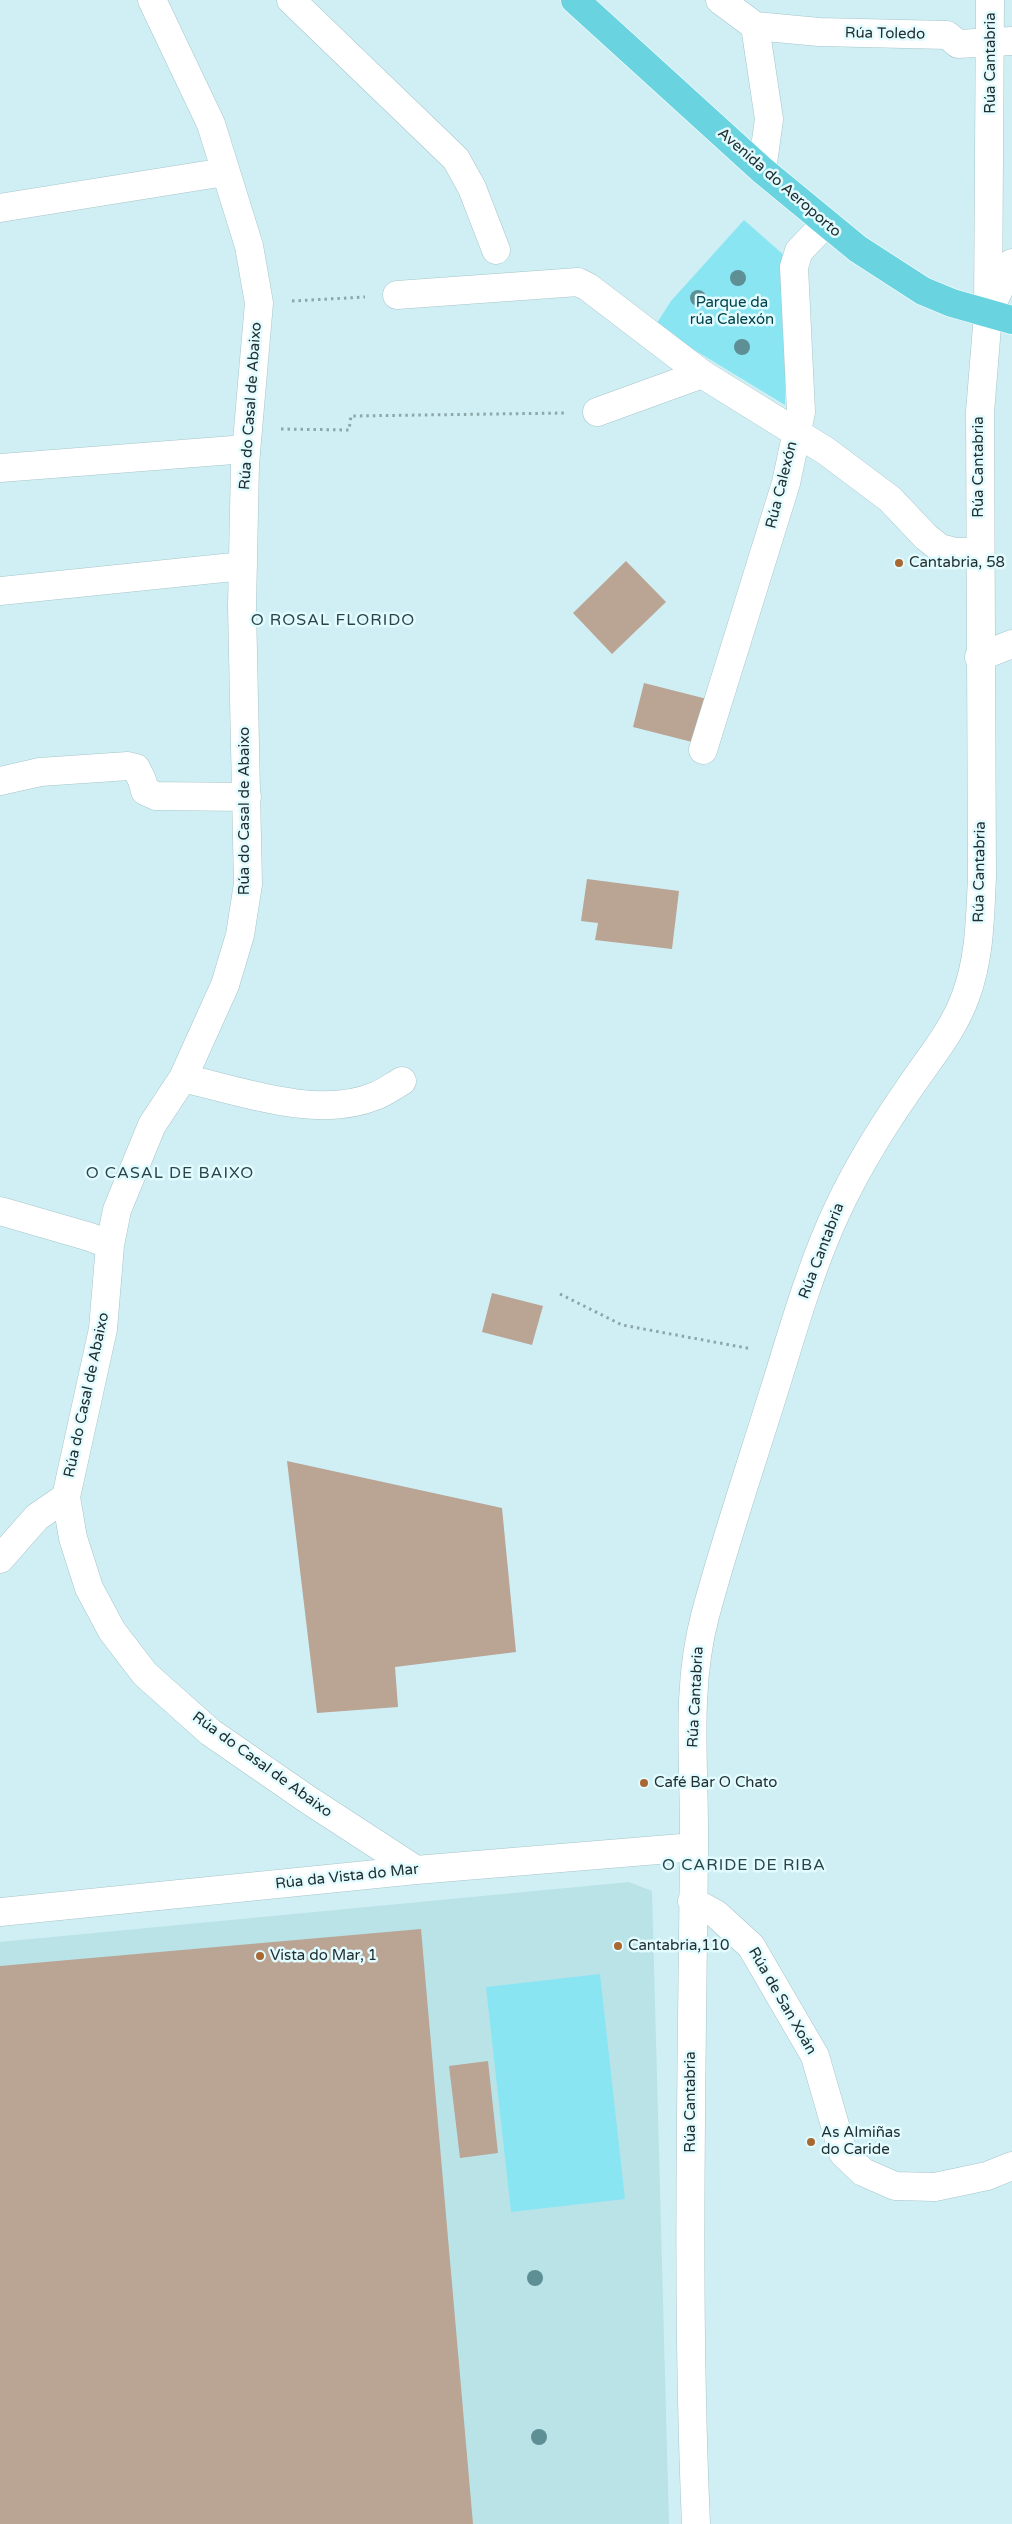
<!DOCTYPE html>
<meta charset="utf-8">
<style>
body{margin:0}
canvas{display:block;background:#cfeff4}
</style>
<canvas width="1012" height="2524"></canvas>
<script>
const ctx = document.querySelector('canvas').getContext('2d');
ctx.lineJoin = 'round';
function fill(path, color) {
  ctx.fillStyle = color;
  ctx.fill(path, 'evenodd');
}
function trace(path, color, width, dash) {
  ctx.strokeStyle = color;
  ctx.lineWidth = width;
  ctx.lineCap = dash ? 'butt' : 'round';
  ctx.setLineDash(dash || []);
  ctx.stroke(path);
}
function label(font, color, halo, rows, align = 'center') {
  ctx.font = font + ' "Varela Round",sans-serif';
  ctx.lineWidth = 5;
  ctx.setLineDash([]);
  ctx.textBaseline = 'middle';
  ctx.strokeStyle = halo;
  ctx.fillStyle = color;
  for (const [text, x, y, turn = 0] of rows) {
    ctx.save();
    ctx.translate(x, y);
    ctx.rotate((+turn || 0) * Math.PI / 180);
    ctx.textAlign = isNaN(turn) ? turn : align;
    if (halo) ctx.strokeText(text, 0, 0);
    ctx.fillText(text, 0, 0);
    ctx.restore();
  }
}
const built = new Path2D(`
 M629 1882 652 1891 669 2524H0V1942Z`);
const green = new Path2D(`
 M744 220 785 256V405L655 326 671 301Z
 M600 1974 625 2199 511 2212 486 1987Z`);
const building = new Path2D(`
 M626 561 666 602 612 654 573 613Z
 M644 683 707 699 696 743 633 727Z
 M587 879 679 891 672 949 595 940 598 923 581 921Z
 M492 1293 543 1306 532 1345 482 1332Z
 M287 1461 502 1508 516 1652 395 1667 398 1707 317 1713Z
 M421 1929 473 2524H0V1966Z
 M488 2061 498 2153 460 2158 449 2066Z`);
const path = new Path2D(`
 M292 301 365 297
 M281 429 349 430 351 416 565 413
 M560 1294 622 1325 752 1349`);
const minor = new Path2D(`
 M152 0 211 124 249 246 259 303 245 464 242 607 248 884 240 935 225 985 183 1078 152 1125 117 1210 110 1245 103 1329 66 1497 73 1538 89 1588 112 1631 145 1674 210 1732 307 1799 416 1870
 M291 0 456 159 472 188 496 250
 M720 0 755 26 769 119 762 170
 M755 26 819 32 947 35 958 44 1012 41
 M0 208 225 172
 M397 295 578 282 588 287 702 374 826 451 890 499 926 537 940 548 956 552H979
 M991 306 1012 263
 M597 412 702 374
 M0 468 246 449
 M0 591 243 566
 M979 657 1012 644
 M703 750 786 483 801 412 794 267 799 251 826 223
 M0 781 40 772 128 766 136 768 142 780 145 791 156 796 247 797
 M183 1078C240 1091 319 1120 375 1096 384 1093 393 1086 402 1081
 M0 1211 90 1237 110 1245
 M0 1559 37 1517 66 1497
 M692 1901 716 1914 751 1946 815 2056 843 2153 863 2172 895 2186 935 2187 987 2176 1012 2166
 M0 1912 416 1870 694 1847
 M696 2524C686 2298 692 2072 694 1846 695 1769 685 1691 705 1616 725 1541 750 1468 773 1394 791 1337 807 1279 831 1224 852 1176 878 1133 908 1090 928 1060 954 1030 966 995 980 957 980 917 982 877L980 412 988 314 990 0`);
const major = new Path2D(`
 M575 0 762 170 858 249 923 291 952 303 1012 320`);
const trees = [
 [738,278],
 [698,298],
 [742,347],
 [535,2278],
 [539,2437]
];
const markers = [
 [899,563,5,"#a96832"],
 [644,1783,5,"#a96832"],
 [618,1946,5,"#a96832"],
 [260,1956,5,"#a96832"],
 [811,2142,5,"#a96832"]
];
const streetNames = [
 ["Rúa Toledo",885,34,1],
 ["Rúa Cantabria",991,63,-90],
 ["Avenida do Aeroporto",779,183,41],
 ["Rúa do Casal de Abaixo",251,406,-86],
 ["Rúa Cantabria",979,467,-90],
 ["Rúa Calexón",782,485,-76],
 ["Rúa do Casal de Abaixo",245,811,-90],
 ["Rúa Cantabria",980,872,-89],
 ["Rúa Cantabria",822,1251,-69],
 ["Rúa do Casal de Abaixo",87,1395,-78],
 ["Rúa Cantabria",696,1697,-87],
 ["Rúa do Casal de Abaixo",262,1765,36],
 ["Rúa da Vista do Mar",347,1877,-6],
 ["Rúa de San Xoán",782,2001,60],
 ["Rúa Cantabria",691,2102,-90]
];
const parkNames = [
 ["Parque da",732,303],
 ["rúa Calexón",732,320]
];
const poiNames = [
 ["Cantabria, 58",909,563],
 ["Café Bar O Chato",654,1783],
 ["Cantabria,110",628,1946],
 ["Vista do Mar, 1",270,1956],
 ["As Almiñas",821,2133],
 ["do Caride",821,2150]
];
const neighbourhoodNames = [
 ["O ROSAL FLORIDO",333,621],
 ["O CASAL DE BAIXO",170,1174],
 ["O CARIDE DE RIBA",744,1866]
];
fill(built, '#bae3e8');
fill(green, '#8ae5f3');
fill(building, '#baa494');
trace(minor, '#a6c5ca', 29);
trace(major, '#fff', 29);
trace(path, '#8da6a9', 3, [2.5, 4]);
trace(minor, '#fff', 28);
trace(major, '#69d4e0', 28);
ctx.fillStyle = '#5e8f95';
for (const [x, y] of trees) {
  ctx.beginPath();
  ctx.arc(x, y, 8, 0, 2 * Math.PI);
  ctx.fill();
}
for (const [x, y, r, color] of markers) {
  const dot = new Path2D();
  dot.arc(x, y, r, 0, 2 * Math.PI);
  ctx.fillStyle = color;
  ctx.fill(dot);
  trace(dot, '#e1fbff', 2);
}
label('15px', '#222f31', '#e1fbff', streetNames);
label('15px', '#014148', '#e1fbff', parkNames);
label('15px', '#222f31', '#e1fbff', poiNames, 'left');
ctx.letterSpacing = '1px';
label('16px', '#29454a', '#e1fbff', neighbourhoodNames);
ctx.letterSpacing = '0px';
</script>
